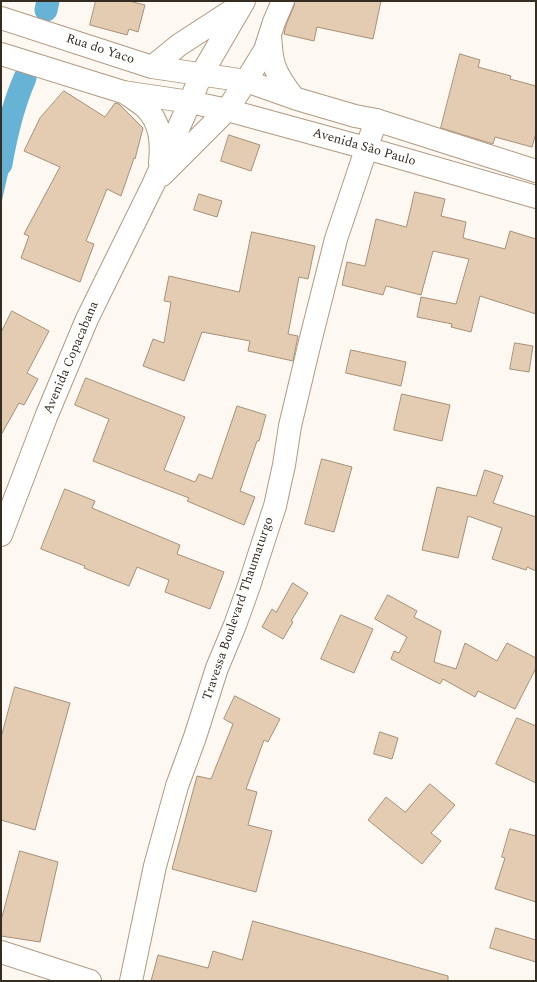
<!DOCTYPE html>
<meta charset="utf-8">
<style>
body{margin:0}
#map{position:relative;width:537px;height:982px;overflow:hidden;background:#fdf8f2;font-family:Spectral,serif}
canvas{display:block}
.frame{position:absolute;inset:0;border:2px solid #352c22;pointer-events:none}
</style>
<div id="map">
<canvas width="537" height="982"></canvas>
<div class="frame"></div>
</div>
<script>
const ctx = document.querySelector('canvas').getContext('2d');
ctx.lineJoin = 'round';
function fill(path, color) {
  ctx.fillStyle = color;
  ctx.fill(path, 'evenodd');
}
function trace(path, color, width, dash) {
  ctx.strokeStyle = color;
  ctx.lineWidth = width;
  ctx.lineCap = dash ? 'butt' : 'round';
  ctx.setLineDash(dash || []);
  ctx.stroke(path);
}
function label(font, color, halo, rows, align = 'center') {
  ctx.font = font + ' Spectral,serif';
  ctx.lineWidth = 3.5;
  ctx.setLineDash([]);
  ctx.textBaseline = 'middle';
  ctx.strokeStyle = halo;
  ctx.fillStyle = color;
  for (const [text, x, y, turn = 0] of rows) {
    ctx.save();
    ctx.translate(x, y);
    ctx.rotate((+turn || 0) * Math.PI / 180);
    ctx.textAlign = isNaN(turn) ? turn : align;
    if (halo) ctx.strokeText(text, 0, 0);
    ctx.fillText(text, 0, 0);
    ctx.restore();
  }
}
const water = new Path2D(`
 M10 92 18 94 25 98 1 205V126Z`);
const canal = new Path2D(`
 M46 10 48 1
 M1 164C6 135 13 105 25 78`);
const building = new Path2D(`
 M96 1H129L145 5 138 32 129 29 127 35 90 25Z
 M295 1H381L373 39 317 27 314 41 284 34 286 25 294 6Z
 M460 54 480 60 478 67 511 76 510 79 536 86V133L532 147 495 137 493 144 441 128Z
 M64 91 105 117 115 103 119 104 143 128 135 159 134 158 121 196 107 189 86 241 94 244 80 282 21 258 29 236 24 234 60 167 24 151 40 118Z
 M229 135 260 145 251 171 221 161Z
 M415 192 445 199 441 216 466 222 463 238 505 249 510 231 536 239V314L480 296 471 332 451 327 452 324 417 317 421 297 456 304 469 259 433 251 421 295 386 286 383 295 342 285 347 262 365 266 376 219 406 227Z
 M199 194 222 201 217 217 194 210Z
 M252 232 315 246 308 279 299 277 288 334 298 336 293 361 248 351 250 341 202 332 184 381 143 366 153 339 164 343 171 302 164 301 169 276 239 292Z
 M12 311 49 331 27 373 38 379 24 405 19 403 1 435V333Z
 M515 343 533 346 529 372 510 369Z
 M351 350 406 362 401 386 346 373Z
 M86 378 185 417 164 470 195 482 199 474 212 479 237 406 266 415 259 441H257L240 491 255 497 244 525 187 501 189 498 93 461 109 419 75 405Z
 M402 394 450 405 442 441 394 430Z
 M322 459 352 467 334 532 305 524Z
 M485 470 503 476 493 503 536 517V571L527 567 526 570 492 559 502 528 468 516 458 558 422 550 437 487 476 496Z
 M65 489 95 501 92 508 180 545 177 554 224 572 210 609 165 592 169 580 137 567 129 586 84 568 85 566 41 549Z
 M293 583 308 593 291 621 293 622 283 639 262 627 272 609 276 612Z
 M388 595 417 611 414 617 441 631 434 662 456 669 465 643 497 661 507 643 536 658V668L515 709 478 691 475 697 443 679 440 684 391 659 394 651 399 653 407 637 375 619Z
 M341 615 373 629 354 673 321 659Z
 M15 687 70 703 35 830 1 820V738Z
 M235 696 280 719 268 742 264 740 246 789 257 792 248 825 272 831 256 892 172 869 197 776 211 779 233 724 224 719Z
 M517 718 536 726V783L496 764Z
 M380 732 398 738 392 759 374 754Z
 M430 784 455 805 431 833 441 841 422 864 368 820 386 797 405 812Z
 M510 829 536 836V902L495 889 505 858 502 857Z
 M20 851 58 862 40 942 1 936V921Z
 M253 921 448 976V981H151L158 955 208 968 213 951 242 960Z
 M496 928 536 940V962L490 948Z`);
const minor = new Path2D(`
 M131 981 155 866 177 786 195 737 217 668 235 625 249 586 259 555 275 506 284 465 290 426 310 342 336 239 376 120`);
const tertiary = new Path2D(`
 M1 18 152 67 246 81 297 99 355 116 376 120 536 171
 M270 36C271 45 271 55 274 65 278 77 286 88 294 98
 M1 54 123 92 190 102 227 110 366 148 536 197
 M152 67 179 45 239 6
 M124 92C131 97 139 102 145 107 161 122 162 143 160 163
 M162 175 227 110 246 81 265 50 274 22 283 1
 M1 535 46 417 87 319 153 185 190 102 201 75 244 1
 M1 952 90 981`);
const streetNames = [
 ["Rua do Yaco",100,50,18],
 ["Avenida São Paulo",364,148,16],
 ["Avenida Copacabana",72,358,-67],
 ["Travessa Boulevard Thaumaturgo",239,609,-71]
];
fill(water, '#67b3d5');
trace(canal, '#67b3d5', 23);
fill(building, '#e4ccb2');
trace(building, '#a69077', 1);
trace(minor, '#b19a81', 24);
trace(tertiary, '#b19a81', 24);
trace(minor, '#fff', 22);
trace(tertiary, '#fff', 22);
label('13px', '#352c22', '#fff', streetNames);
</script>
